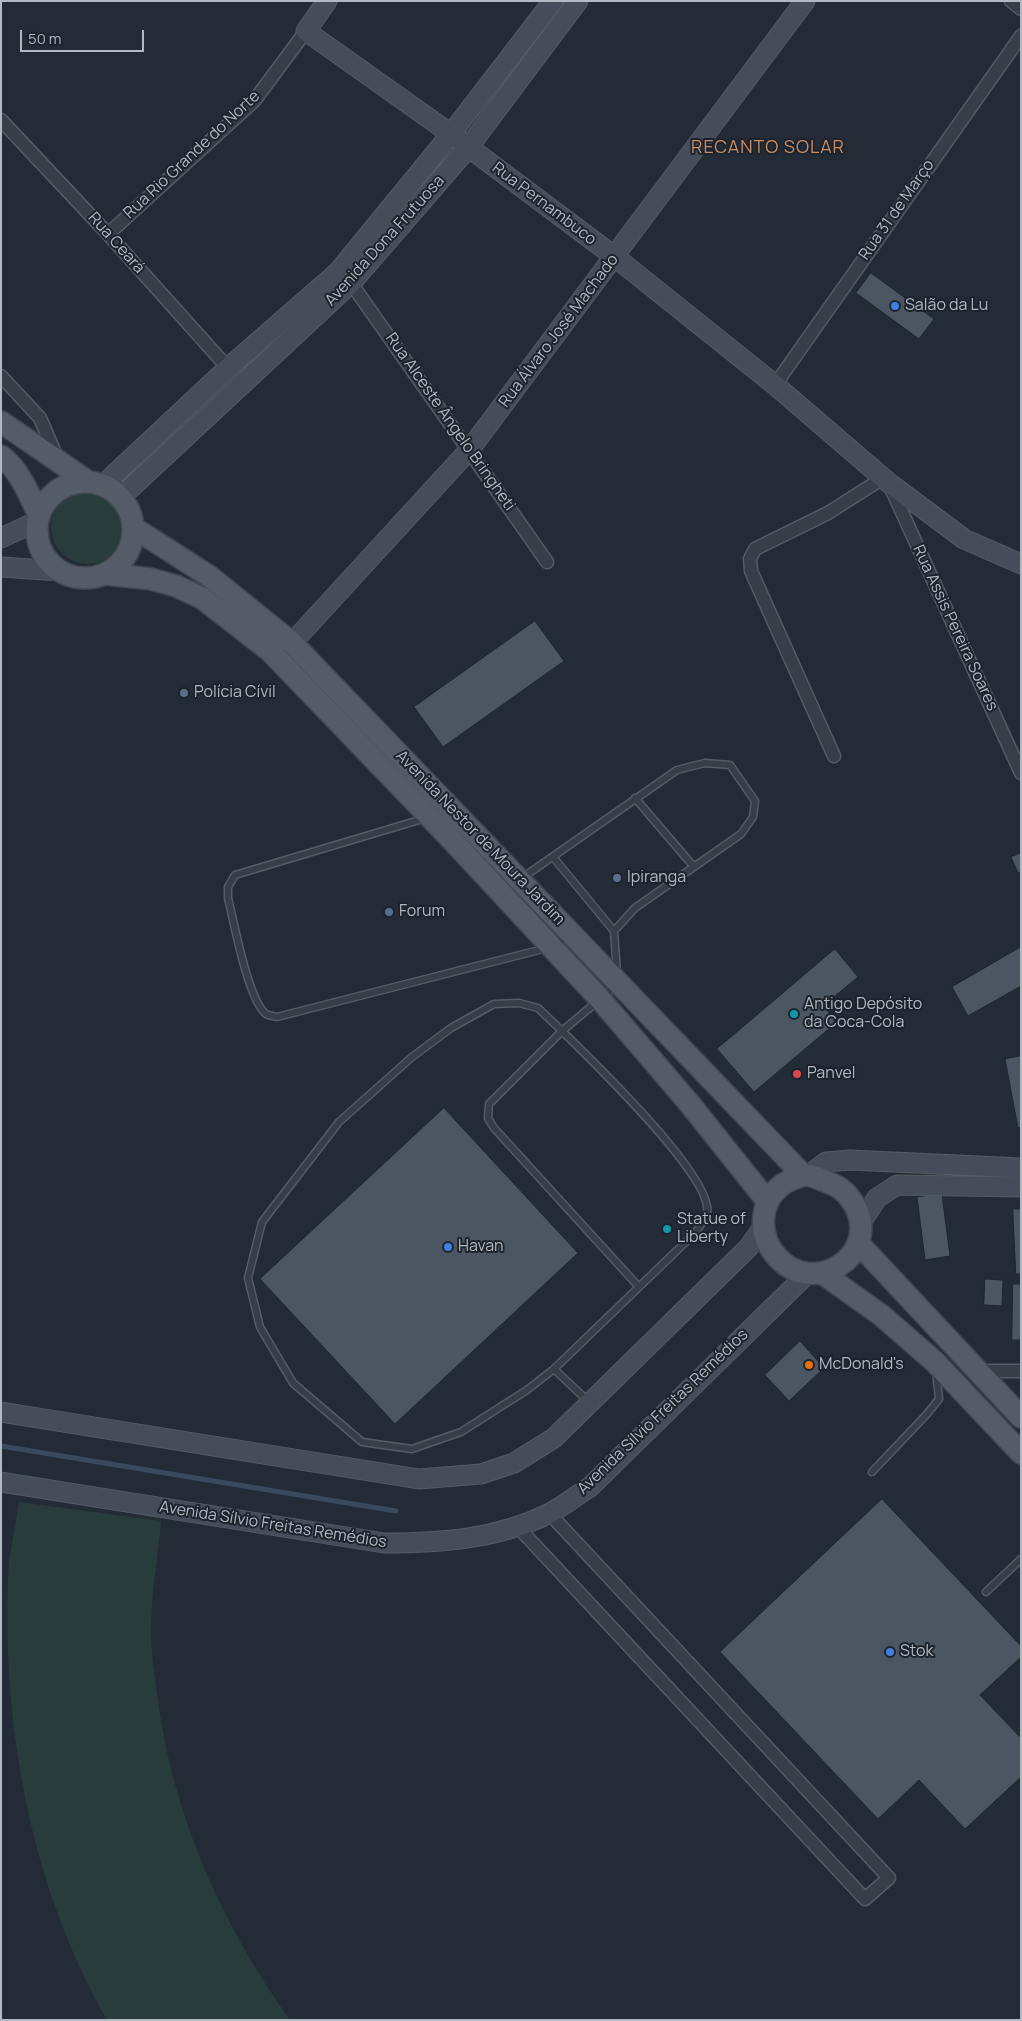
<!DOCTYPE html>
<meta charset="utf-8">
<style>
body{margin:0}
#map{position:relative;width:1022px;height:2021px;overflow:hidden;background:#232c36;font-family:Manrope,sans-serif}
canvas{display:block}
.frame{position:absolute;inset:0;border:2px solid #b1b9c3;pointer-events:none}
.scale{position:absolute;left:20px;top:30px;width:124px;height:22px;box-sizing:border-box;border:2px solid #b1b9c3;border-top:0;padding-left:6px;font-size:15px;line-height:18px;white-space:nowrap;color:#b1b9c3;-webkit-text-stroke:4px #1c232c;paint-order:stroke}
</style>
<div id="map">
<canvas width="1022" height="2021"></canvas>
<div class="frame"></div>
<div class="scale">50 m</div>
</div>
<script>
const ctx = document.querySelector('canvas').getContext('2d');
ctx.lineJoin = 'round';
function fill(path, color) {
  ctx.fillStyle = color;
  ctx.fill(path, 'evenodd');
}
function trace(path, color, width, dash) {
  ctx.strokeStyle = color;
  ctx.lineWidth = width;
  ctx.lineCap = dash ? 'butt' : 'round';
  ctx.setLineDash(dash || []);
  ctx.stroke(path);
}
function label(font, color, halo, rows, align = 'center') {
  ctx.font = font + ' Manrope,sans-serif';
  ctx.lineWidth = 4;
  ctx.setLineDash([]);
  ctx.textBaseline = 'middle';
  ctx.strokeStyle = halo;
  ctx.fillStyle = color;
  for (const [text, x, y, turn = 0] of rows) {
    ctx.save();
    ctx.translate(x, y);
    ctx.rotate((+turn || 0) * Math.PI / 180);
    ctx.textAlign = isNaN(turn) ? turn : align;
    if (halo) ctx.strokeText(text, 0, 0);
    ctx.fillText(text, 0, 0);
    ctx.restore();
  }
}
const green = new Path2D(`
 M51 527a37 37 0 1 1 74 0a37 37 0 1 1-74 0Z
 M19 1502 161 1521C158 1557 151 1594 151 1630 151 1651 154 1673 157 1694 172 1813 220 1922 290 2020H107C29 1883 0 1719 9 1561 12 1542 16 1522 19 1502Z`);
const stream = new Path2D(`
 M1 1446 396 1511`);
const building = new Path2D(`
 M871 273 934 319 919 339 856 293Z
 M535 621 564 661 443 747 414 707Z
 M1021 853V872L1018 873 1011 857Z
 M1021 947V986L968 1016 952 987Z
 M835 949 858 977 823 1006 837 1022 754 1092 717 1049Z
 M1021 1056V1127L1018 1128 1005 1059Z
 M444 1108 578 1253 395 1424 260 1279Z
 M942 1194 950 1256 925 1260 917 1197Z
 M1013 1209H1021V1274H1016Z
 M985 1279 1003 1280 1002 1306 984 1305Z
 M1013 1284H1021V1340H1012Z
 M800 1341 824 1368 789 1401 765 1375Z
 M882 1499 1021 1646V1657L980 1695 1021 1738V1777L965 1829 919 1780 878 1819 720 1652Z`);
const lane = new Path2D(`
 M635 798 694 867
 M426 818 235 875 228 887V898C234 922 248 1000 266 1014 269 1016 273 1016 277 1017L551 947 568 937
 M553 857 614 931
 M522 878 677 770 705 763 730 765 755 801 753 817 741 834 635 908 614 931 617 973
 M554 1369 527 1390 461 1432 412 1449 362 1442 293 1383 260 1327 248 1278 262 1222 339 1122 412 1057 451 1028 494 1004 519 1003 538 1008 562 1031 489 1104 488 1118 494 1128 639 1287
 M589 1402 554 1369 695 1233C699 1227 705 1220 707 1213 714 1177 590 1059 562 1031L617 985
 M872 1472 927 1414 939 1399 936 1371
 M986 1592 1021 1559`);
const street = new Path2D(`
 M1011 1 1021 9
 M1 120 108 234 228 368
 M108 234 254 101 306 31
 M351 283 547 562
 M1 376 40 418 58 460
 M775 385 1021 36
 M890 486 1021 773
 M834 756 751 571 750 559 755 549 828 513 883 478
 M979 1371H1021
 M517 1526 865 1899 889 1878 549 1513`);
const secondary = new Path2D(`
 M327 1 306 31 451 134 615 257 775 385 889 483 964 539 1021 564
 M103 485 228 368 338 272 451 134 553 1
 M121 497 351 283 468 148 578 1
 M1 538 38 521
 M1 567 60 571
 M292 643 470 449 805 1
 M809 1175 826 1162 850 1160 1021 1168
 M862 1221 877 1198 897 1185 1021 1187
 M1 1412 419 1479 481 1474 514 1463 554 1438 749 1247 763 1227
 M1 1482 384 1543C441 1543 497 1539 548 1514 563 1507 577 1495 590 1487L807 1274`);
const primary = new Path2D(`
 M1 422 87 481
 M1 456C20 470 29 495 39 515
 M37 530a48 48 0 1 1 96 0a48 48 0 1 1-96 0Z
 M134 528 209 576 292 643 803 1175
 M106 574 151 579 176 586 202 598 270 651 450 838 600 999 689 1103 768 1202
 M803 1175C813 1174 823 1181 832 1184 844 1189 850 1197 856 1208 879 1256 814 1297 778 1258 758 1237 758 1203 782 1185 788 1180 797 1178 803 1175Z
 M858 1243 1021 1417
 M822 1273 881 1315 935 1362 1021 1453`);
const markers = [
 [895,306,5,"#3f7fe0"],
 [184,693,5,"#5c6f8a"],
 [617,878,5,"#5c6f8a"],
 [389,912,5,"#5c6f8a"],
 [794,1014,5,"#0f9aa8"],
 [797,1074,5,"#e0444e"],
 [667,1229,5,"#0f9aa8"],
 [448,1247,5,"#3f7fe0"],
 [809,1365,5,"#e8710a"],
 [890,1652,5,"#3f7fe0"]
];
const streetNames = [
 ["Rua Rio Grande do Norte",192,155,-43],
 ["Rua Pernambuco",544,204,37],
 ["Rua 31 de Março",897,210,-55],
 ["Avenida Dona Frutuosa",385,241,-48],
 ["Rua Ceará",116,243,48],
 ["Rua Álvaro José Machado",559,331,-53],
 ["Rua Alceste Ângelo Bringheti",450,422,55],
 ["Rua Assis Pereira Soares",955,628,65],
 ["Avenida Nestor de Moura Jardim",480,838,46],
 ["Avenida Sílvio Freitas Remédios",663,1412,-44],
 ["Avenida Sílvio Freitas Remédios",273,1525,9]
];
const poiNames = [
 ["Salão da Lu",905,306],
 ["Polícia Cívil",194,693],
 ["Ipiranga",627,878],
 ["Forum",399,912],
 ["Antigo Depósito",804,1005],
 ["da Coca-Cola",804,1023],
 ["Panvel",807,1074],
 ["Statue of",677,1220],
 ["Liberty",677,1238],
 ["Havan",458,1247],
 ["McDonald's",819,1365],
 ["Stok",900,1652]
];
const neighbourhoodNames = [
 ["RECANTO SOLAR",768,148]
];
fill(green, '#293c3c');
trace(stream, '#3a4a5e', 5);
fill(building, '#4c5662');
trace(building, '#1e252e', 1);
trace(lane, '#545c65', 9);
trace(street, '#545c65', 15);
trace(secondary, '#545c65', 21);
trace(primary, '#404750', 24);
trace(lane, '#363e47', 6);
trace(street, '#363e47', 12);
trace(secondary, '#454d5a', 19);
trace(primary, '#545d67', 21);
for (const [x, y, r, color] of markers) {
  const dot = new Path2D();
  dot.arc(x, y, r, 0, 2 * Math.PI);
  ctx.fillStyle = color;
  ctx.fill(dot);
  trace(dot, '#1c232c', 2);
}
label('16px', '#b1b9c3', '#1c232c', streetNames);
label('16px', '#b1b9c3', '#1c232c', poiNames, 'left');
ctx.letterSpacing = '1px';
label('18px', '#c88f67', '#1c232c', neighbourhoodNames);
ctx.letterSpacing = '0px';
</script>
